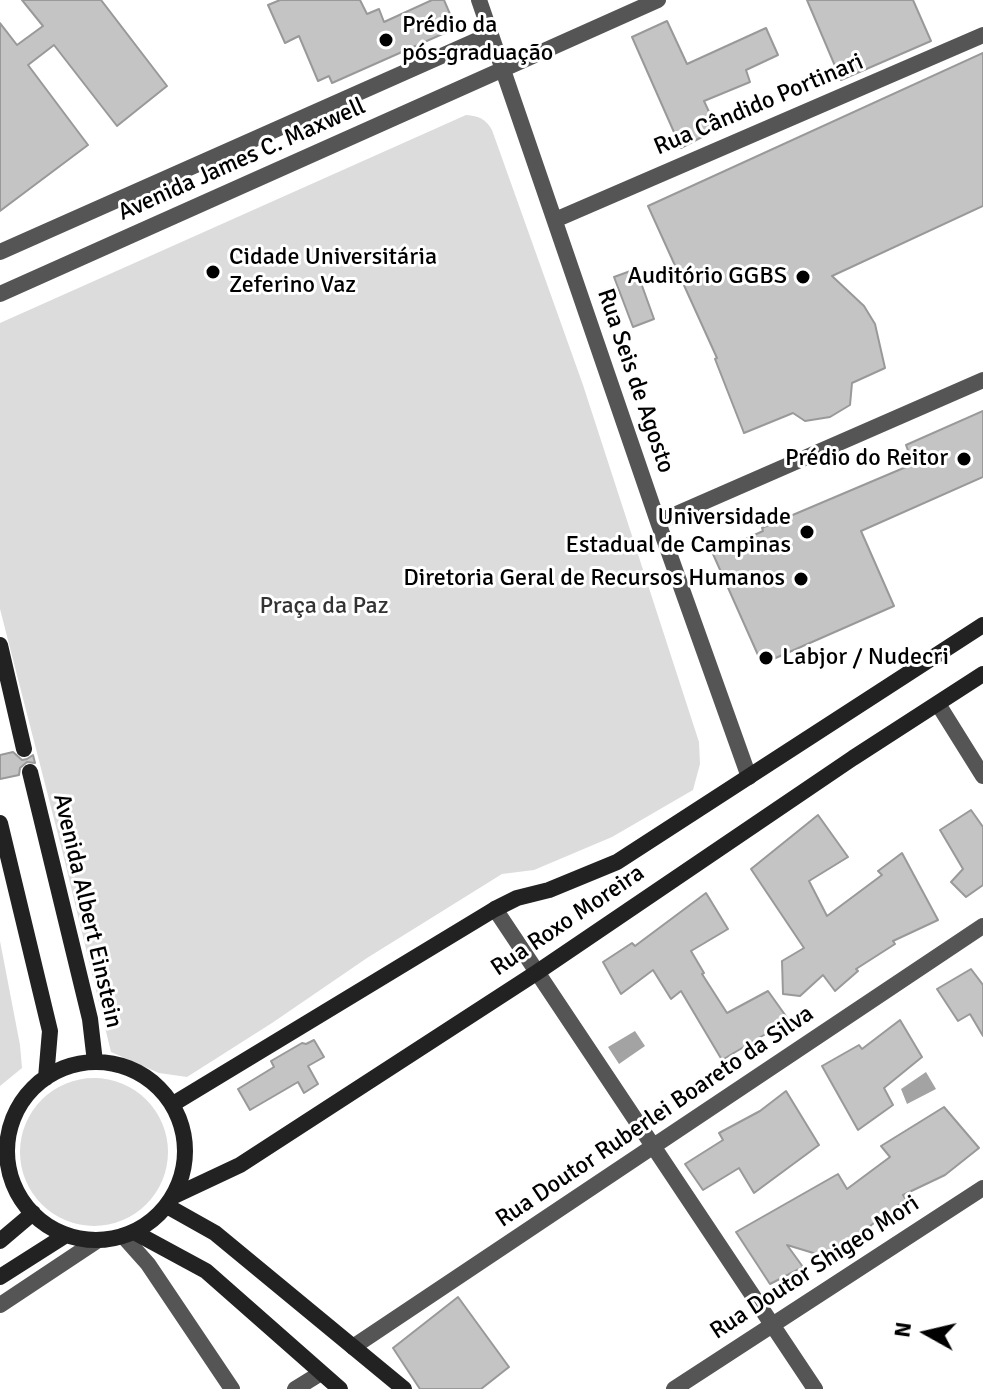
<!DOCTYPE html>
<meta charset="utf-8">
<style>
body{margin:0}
#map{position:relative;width:983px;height:1389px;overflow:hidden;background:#fff;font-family:Signika,sans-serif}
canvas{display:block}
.north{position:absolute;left:887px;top:1293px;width:80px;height:80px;-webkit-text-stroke:6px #fff;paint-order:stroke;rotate:278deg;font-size:22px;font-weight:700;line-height:32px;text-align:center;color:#000}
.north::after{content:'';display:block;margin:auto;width:28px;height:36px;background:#000;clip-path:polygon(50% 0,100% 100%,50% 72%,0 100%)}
</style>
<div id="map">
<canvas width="983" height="1389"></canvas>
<div class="north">N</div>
</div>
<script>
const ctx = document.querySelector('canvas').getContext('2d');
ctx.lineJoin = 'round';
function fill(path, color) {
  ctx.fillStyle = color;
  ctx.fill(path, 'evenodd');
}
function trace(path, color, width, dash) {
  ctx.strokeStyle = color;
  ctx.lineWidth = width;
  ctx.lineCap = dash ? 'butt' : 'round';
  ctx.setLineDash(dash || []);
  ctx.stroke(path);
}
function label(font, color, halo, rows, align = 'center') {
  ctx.font = font + ' Signika,sans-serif';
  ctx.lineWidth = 6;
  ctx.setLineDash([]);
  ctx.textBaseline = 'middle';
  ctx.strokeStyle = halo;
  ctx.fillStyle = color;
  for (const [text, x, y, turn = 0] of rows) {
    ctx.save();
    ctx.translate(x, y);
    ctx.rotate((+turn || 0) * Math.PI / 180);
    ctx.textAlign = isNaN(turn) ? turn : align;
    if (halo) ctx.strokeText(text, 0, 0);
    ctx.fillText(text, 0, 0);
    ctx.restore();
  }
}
const green = new Path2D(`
 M466 115C479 116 486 119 492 130L583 385 699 742 700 764 693 790 612 837 534 870 502 874 367 958 272 1023 187 1077 159 1073 111 1052 62 850 0 609V323Z
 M0 941 20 1045 22 1068 0 1086Z
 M20 1152a74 74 0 1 1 148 0a74 74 0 1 1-148 0Z`);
const water = new Path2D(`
 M635 1031 645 1046 619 1064 608 1047Z
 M926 1072 936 1089 907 1104 901 1089Z`);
const building = new Path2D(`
 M22 0H101L167 86 117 126 54 45 28 65 88 145 0 211V23L17 45 43 26Z
 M280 0H360L367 14 379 9 384 22 432 0H444L456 28 332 83 329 76 318 81 299 36 285 43 268 5Z
 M807 0H913L931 41 841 80Z
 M667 21 687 64 766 28 778 55 746 70 750 82 704 101 717 129 681 148 632 37Z
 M983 53V206L832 276 864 306 875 324 885 368 852 383 850 405 830 417 805 421 793 413 744 433 715 359 717 358 648 206Z
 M636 269 654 319 633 327 614 277Z
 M983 411V477L861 531 894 606 762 664 713 554 763 531 762 528 913 464 906 445Z
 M13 752 22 760 27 759 33 755 35 763 27 762 20 768 19 775 0 779V755Z
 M971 810 983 827V885L966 897 951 882 963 869 940 830Z
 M818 815 848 857 809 881 827 916 882 875 878 871 902 853 938 920 893 941 895 944 856 969 858 971 835 991 823 975 800 996 783 994 782 961 804 948 751 869Z
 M706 893 728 929 691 951 704 973 702 974 727 1013 768 991 788 1019 771 1037 769 1032 722 1060 681 991 671 999 653 970 621 994 603 962 632 943 635 946Z
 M971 969 983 985V1036L970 1014 958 1021 937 989Z
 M900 1020 922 1057 884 1088 893 1105 858 1130 822 1066 859 1045 862 1049Z
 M314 1040 324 1057 308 1066 318 1084 304 1093 298 1082 250 1110 238 1089 274 1067 271 1061 302 1043 306 1044Z
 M786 1091 819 1145 754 1193 739 1168 703 1190 685 1164 723 1140 719 1133 760 1111Z
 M944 1107 979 1148 945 1175 903 1195 906 1200 870 1226 872 1229 820 1255 787 1245 803 1267 770 1284 736 1232 838 1174 847 1189 890 1157 881 1146Z
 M458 1297 509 1367 481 1389H420L393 1348Z`);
const street = new Path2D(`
 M479 0 658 522 749 777
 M555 220 983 35
 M0 252 491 34
 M0 294 658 0
 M658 522 983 380
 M938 704 983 776
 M495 909 815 1389
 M123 1236 148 1264 232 1389
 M0 1305 98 1240
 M353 1347 983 926
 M295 1389 321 1373
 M674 1389 983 1188`);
const secondary = new Path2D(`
 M0 645 24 749
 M30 772 90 1019 95 1062
 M0 823 50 1031 46 1078
 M7 1151a89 89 0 1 1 178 0a89 89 0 1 1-178 0Z
 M173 1104 495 909 517 898 549 890 617 862 983 625
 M174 1196 240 1165 536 973 853 758 983 674
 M167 1206 215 1233 404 1389
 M134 1232 206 1271 340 1389
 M0 1241 33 1213
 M0 1277 66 1235`);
const markers = [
 [386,40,8,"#000"],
 [213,272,8,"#000"],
 [803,277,8,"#000"],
 [964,459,8,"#000"],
 [807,532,8,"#000"],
 [801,579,8,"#000"],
 [766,658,8,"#000"]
];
const poiNames = [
 ["Prédio da",402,26,"left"],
 ["pós-graduação",402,54,"left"],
 ["Cidade Universitária",229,258,"left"],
 ["Zeferino Vaz",229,286,"left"],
 ["Auditório GGBS",787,277],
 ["Prédio do Reitor",948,459],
 ["Universidade",791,518],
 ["Estadual de Campinas",791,546],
 ["Diretoria Geral de Recursos Humanos",785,579],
 ["Labjor / Nudecri",782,658,"left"]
];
const streetNames = [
 ["Rua Cândido Portinari",759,105,-23],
 ["Avenida James C. Maxwell",242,160,-24],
 ["Rua Seis de Agosto",635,381,71],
 ["Avenida Albert Einstein",87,911,77],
 ["Rua Roxo Moreira",568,921,-34],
 ["Rua Doutor Ruberlei Boareto da Silva",655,1117,-34],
 ["Rua Doutor Shigeo Mori",815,1268,-33]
];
const parkNames = [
 ["Praça da Paz",324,607]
];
fill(green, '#dcdcdc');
fill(water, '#a3a3a3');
fill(building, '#c4c4c4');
trace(building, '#999', 2);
trace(street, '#555', 16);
trace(secondary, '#222', 16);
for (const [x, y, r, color] of markers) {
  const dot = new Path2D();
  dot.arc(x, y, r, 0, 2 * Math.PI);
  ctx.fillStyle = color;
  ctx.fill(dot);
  trace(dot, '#fff', 3);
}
label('24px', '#000', '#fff', poiNames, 'right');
label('24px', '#000', '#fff', streetNames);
label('24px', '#333', '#fff', parkNames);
</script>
